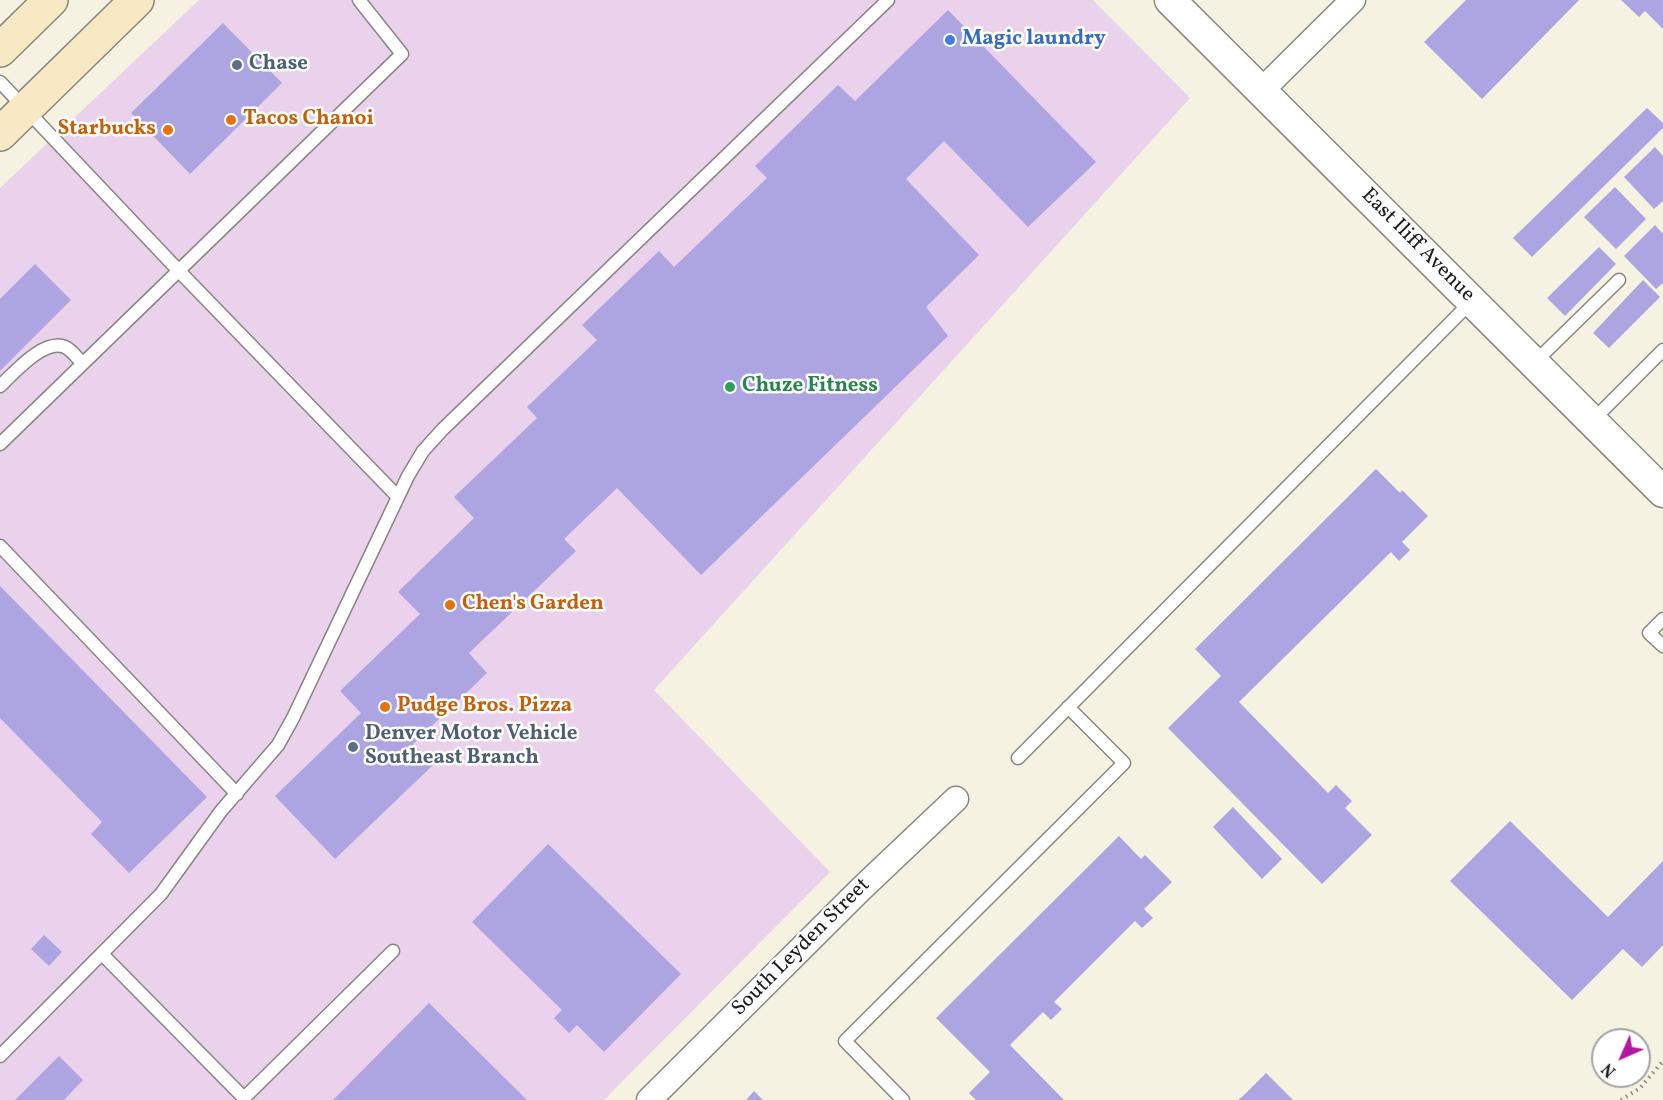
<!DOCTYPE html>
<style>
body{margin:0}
#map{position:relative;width:1663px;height:1100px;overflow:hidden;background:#f5f2e2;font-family:Vollkorn,serif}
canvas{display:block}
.north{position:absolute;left:1591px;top:1028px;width:60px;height:60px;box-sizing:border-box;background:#fff;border:2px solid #a4a4a4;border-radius:50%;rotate:225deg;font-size:16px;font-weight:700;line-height:24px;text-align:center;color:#1c1c1c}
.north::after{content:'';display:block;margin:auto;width:21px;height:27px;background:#b5179e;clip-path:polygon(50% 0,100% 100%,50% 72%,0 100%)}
</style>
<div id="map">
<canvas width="1663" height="1100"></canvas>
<div class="north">N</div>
</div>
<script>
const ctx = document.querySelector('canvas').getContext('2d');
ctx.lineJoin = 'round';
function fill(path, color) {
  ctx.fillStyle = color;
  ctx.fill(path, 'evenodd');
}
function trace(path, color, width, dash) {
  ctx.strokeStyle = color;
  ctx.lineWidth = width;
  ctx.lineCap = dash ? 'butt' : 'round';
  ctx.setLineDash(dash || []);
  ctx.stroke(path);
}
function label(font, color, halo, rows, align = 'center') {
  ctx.font = font + ' Vollkorn,serif';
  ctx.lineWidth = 5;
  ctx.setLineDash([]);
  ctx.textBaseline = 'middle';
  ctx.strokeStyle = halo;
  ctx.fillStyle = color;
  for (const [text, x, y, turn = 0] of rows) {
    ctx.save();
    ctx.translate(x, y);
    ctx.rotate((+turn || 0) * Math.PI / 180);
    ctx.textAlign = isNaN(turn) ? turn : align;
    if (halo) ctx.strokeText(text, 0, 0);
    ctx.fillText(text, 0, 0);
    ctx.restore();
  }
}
const built = new Path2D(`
 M199 0H1093L1190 98 654 690 830 872 604 1100H0V188Z`);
const building = new Path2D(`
 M1466 0H1579L1482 99 1424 42Z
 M1621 0H1663V29L1645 11 1639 17Z
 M948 10 1096 162 1028 227 944 141 906 179 979 255 926 307 948 336 701 575 617 488 564 539 576 551 469 653 487 673 413 744 433 765 335 859 275 796 361 713 340 691 420 614 398 592 474 518 454 497 537 418 527 407 597 340 582 325 659 251 674 267 767 178 755 166 838 85 855 101Z
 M223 23 282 83 190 174 131 113Z
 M1647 108 1663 123V128L1532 257 1513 238Z
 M1655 147 1663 156V201L1654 209 1624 177Z
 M1615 187 1646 219 1616 249 1584 217Z
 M1655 225 1663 234V283L1656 289 1624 256Z
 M1599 247 1616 264 1565 316 1547 298Z
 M35 264 71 300 0 371V299Z
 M1643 280 1660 297 1609 348 1593 333Z
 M1376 469 1400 493 1402 490 1428 516 1402 542 1410 550 1399 561 1391 552 1239 702 1328 793 1336 785 1352 801 1345 808 1372 835 1322 884 1168 728 1221 676 1195 649Z
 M0 586 207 797 129 873 91 834 102 822 0 718Z
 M1233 807 1282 859 1262 879 1213 827Z
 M1510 821 1608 917 1663 861V945L1642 967 1623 949 1572 1000 1450 881Z
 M1119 836 1141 859 1145 855 1172 882 1144 909 1153 918 1142 928 1135 921 1054 1002 1062 1009 1051 1020 1043 1012 1010 1045 1064 1100H976L969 1093 990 1072 936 1018Z
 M548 844 681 974 604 1052 577 1025 569 1033 554 1018 562 1010 472 922Z
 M44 935 62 952 49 966 31 949Z
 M429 1003 527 1100H333Z
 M59 1056 83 1080 64 1100H15Z
 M1266 1073 1293 1100H1238L1243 1096Z
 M754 1091 763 1100H746Z`);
const path = new Path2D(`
 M1621 1100 1640 1088 1663 1061`);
const service = new Path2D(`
 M0 82 178 270 398 497
 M1534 363 1619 280
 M0 386C14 373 44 338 65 347 72 350 77 358 82 363
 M1592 421 1663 350
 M0 444 402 54 359 0
 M0 546 237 794
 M1663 619 1649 633 1663 646
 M1018 758 1471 302
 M102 954 244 1098 393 951
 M0 1056 161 894 221 811 278 745 293 718 408 476 423 451 443 429 888 0
 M903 1100 845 1041 1124 763 1068 707`);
const minor = new Path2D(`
 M1261 91 1353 0
 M649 1100 862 888 956 799`);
const tertiary = new Path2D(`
 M1170 0 1663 492`);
const secondary = new Path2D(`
 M0 50 51 0
 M0 134 137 0`);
const markers = [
 [950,40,6,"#3f7fe0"],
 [237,65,6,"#5c6f8a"],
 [231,120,6,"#e8710a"],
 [168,130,6,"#e8710a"],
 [730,387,6,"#2e9e5b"],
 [450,605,6,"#e8710a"],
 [385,707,6,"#e8710a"],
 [353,747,6,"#5c6f8a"]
];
const shopNames = [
 ["Magic laundry",962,40]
];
const serviceNames = [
 ["Chase",249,65],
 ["Denver Motor Vehicle",365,735],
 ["Southeast Branch",365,759]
];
const foodNames = [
 ["Tacos Chanoi",243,120],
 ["Starbucks",156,130,"right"],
 ["Chen's Garden",462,605],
 ["Pudge Bros. Pizza",397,707]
];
const streetNames = [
 ["East Iliff Avenue",1417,246,45],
 ["South Leyden Street",802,948,-45]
];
const leisureNames = [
 ["Chuze Fitness",742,387]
];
fill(built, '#ead1ec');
fill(building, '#ada5e1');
trace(service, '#88877f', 15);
trace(minor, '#88877f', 27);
trace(tertiary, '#88877f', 33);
trace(secondary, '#88877f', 36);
trace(path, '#88877f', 4, [1.5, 4.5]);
trace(service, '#fff', 12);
trace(minor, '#fff', 24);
trace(tertiary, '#fff', 30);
trace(secondary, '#f7e9c3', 33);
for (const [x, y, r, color] of markers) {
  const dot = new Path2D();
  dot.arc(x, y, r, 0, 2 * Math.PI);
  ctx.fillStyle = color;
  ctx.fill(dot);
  trace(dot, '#fff', 2);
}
label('bold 21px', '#366cbe', '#fff', shopNames, 'left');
label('bold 21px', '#4e5e75', '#fff', serviceNames, 'left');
label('bold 21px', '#c56008', '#fff', foodNames, 'left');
label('21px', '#1c1c1c', '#fff', streetNames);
label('bold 21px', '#27864d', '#fff', leisureNames, 'left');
</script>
